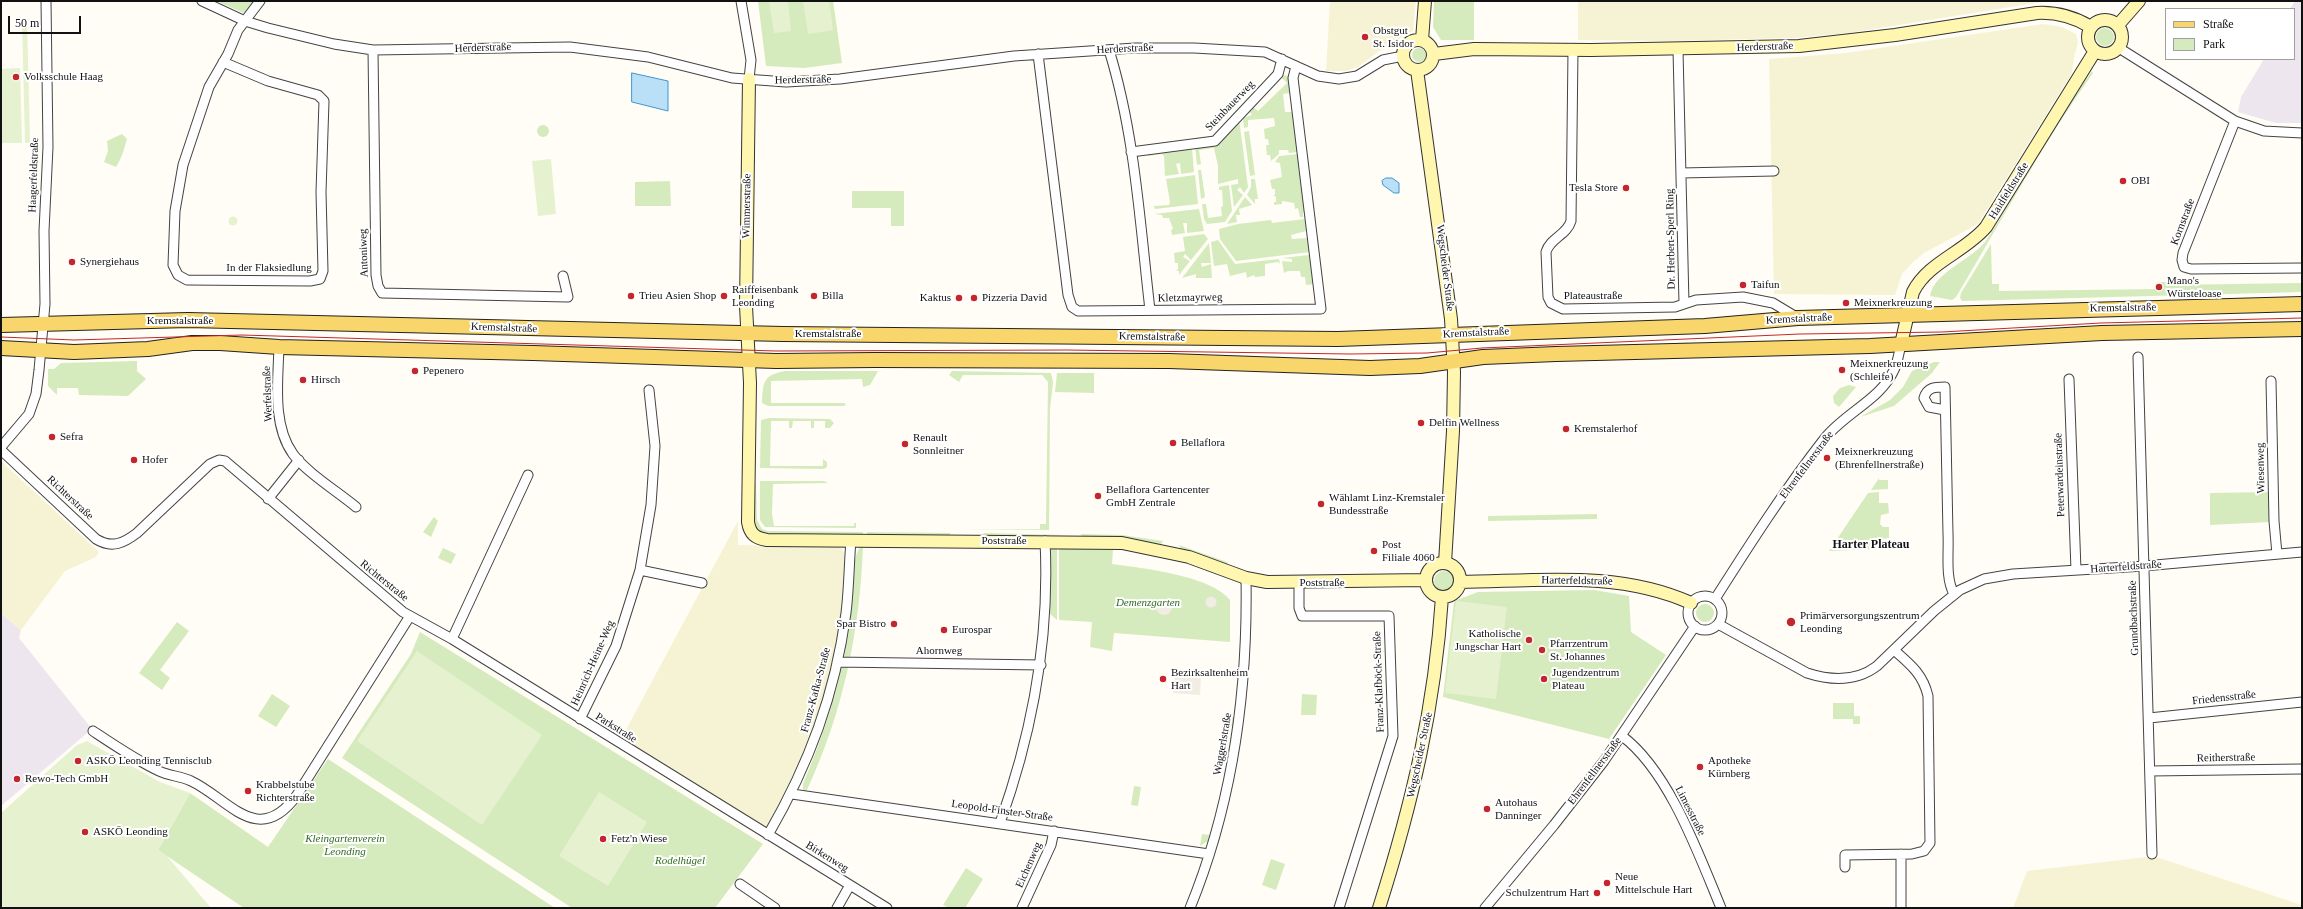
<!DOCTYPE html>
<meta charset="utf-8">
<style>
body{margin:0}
#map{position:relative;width:2303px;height:909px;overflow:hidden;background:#fffdf5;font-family:Georgia,serif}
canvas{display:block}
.frame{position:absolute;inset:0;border:2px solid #111;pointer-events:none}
.legend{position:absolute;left:2165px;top:8px;width:130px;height:52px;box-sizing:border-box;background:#fff;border:1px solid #a0a0a0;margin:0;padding:5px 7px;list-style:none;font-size:12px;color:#111}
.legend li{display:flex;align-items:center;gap:8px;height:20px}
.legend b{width:20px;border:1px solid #a0a0a0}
.scale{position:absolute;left:8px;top:16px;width:73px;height:18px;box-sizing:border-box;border:2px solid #111;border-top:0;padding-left:5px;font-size:12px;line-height:14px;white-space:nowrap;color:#111;-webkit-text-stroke:3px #fff;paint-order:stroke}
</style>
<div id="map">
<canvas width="2303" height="909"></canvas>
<div class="frame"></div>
<ul class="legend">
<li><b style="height:5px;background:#f9d66b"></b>Straße</li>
<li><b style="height:11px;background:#d5ebbd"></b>Park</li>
</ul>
<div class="scale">50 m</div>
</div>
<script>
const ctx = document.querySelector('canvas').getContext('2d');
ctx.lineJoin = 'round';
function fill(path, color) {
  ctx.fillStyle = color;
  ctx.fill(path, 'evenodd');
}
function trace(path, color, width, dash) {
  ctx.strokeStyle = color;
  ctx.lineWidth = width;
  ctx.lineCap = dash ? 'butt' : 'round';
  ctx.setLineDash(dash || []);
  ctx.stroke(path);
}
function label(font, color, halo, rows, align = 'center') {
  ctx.font = font + ' Georgia,serif';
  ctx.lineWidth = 4;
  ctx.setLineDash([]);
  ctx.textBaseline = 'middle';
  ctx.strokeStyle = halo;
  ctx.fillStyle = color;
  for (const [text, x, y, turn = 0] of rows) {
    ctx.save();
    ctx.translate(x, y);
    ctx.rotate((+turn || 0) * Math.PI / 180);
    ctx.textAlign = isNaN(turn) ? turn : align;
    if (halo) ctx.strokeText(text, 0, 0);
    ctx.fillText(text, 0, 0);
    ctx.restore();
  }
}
const industrial = new Path2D(`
 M2295 1H2302V123H2276L2238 112 2241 97 2264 59H2294V9H2290Z
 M1 613 21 630 19 638 92 729 1 806Z`);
const farmland = new Path2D(`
 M1330 1H1416L1413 31 1382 49 1358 67 1346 71H1326Z
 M1578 1H2048L1849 33 1795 38 1667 41 1578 40Z
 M2043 24 2062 27 2076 34 2078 43 2074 57 2072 73 1978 224 1924 253 1913 262 1902 274 1895 295 1774 294 1769 59 1846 53Z
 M1 461 99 552 96 557 65 571 21 630 1 613Z
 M738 521V545L838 547 842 549 846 557 842 615 826 690 807 750 770 824 765 826 621 739Z
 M2147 857H2156L2302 905V908H2013L2027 871Z`);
const green = new Path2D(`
 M216 1H255L244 13Z
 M758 1H833L842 63 804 68 766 66Z
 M1434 1H1474V40H1441L1433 27Z
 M2096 37a9 9 0 1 1 18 0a9 9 0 1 1-18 0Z
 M1412 55a7 7 0 1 1 14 0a7 7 0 1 1-14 0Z
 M2092 71 2093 73C2042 144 2001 222 1956 297L1952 300 1930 296C1934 272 1970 261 1985 242 2002 219 2015 190 2030 165 2049 132 2070 101 2092 71Z
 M1283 75 1288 76 1290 93 1283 94 1285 112H1292L1297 152 1289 153 1288 150H1279V154L1271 161 1270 155H1267L1266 145H1269L1268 139H1265L1264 129 1275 126 1274 118 1248 120V127L1244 128 1243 118 1252 115 1248 110 1252 106 1258 111 1287 83 1281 77Z
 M1239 119 1248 187 1244 193 1240 187 1237 190 1243 195 1234 207 1231 185 1238 184V179L1218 184V166L1214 148 1199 150 1201 164 1197 165 1195 146 1219 143Z
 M537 131a6 6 0 1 1 12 0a6 6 0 1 1-12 0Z
 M1249 131 1255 175 1250 176 1244 132Z
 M122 134 127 139C124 149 122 158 116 167L104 162 108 151 107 141Z
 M1192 148 1194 172 1181 174 1180 163 1176 164 1179 174 1165 176 1164 156 1162 154 1148 156 1147 152Z
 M1298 154 1305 212H1303V217H1300L1298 208 1295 209 1294 203 1282 201V204L1274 205V202H1276V197L1273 195H1275V189H1272L1270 180 1282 177 1280 163 1275 162 1279 156Z
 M1198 170H1201L1205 197 1201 199Z
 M1195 175 1198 204 1155 209 1154 206 1169 205 1170 202 1166 179Z
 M1251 179H1255L1258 199H1255V204L1247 195 1251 187Z
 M670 181 671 206H635V182Z
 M1229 185 1232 211 1225 222 1207 224 1204 219 1202 204H1206L1208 218 1222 216 1221 207 1223 206 1222 190H1219V187Z
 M852 191H904V226H891V208H852Z
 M1245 197 1252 205 1239 209 1240 215H1236L1237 222 1227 224Z
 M1199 209 1204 231 1187 233V223H1183L1185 233 1172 235 1171 230 1173 229 1169 218H1163L1162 215 1154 214Z
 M1305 219 1306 231 1291 235 1292 239 1307 238 1310 252 1236 261 1220 239 1219 229 1238 224 1271 220 1272 223Z
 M1204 234 1208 239 1191 260 1185 254 1183 257 1190 261 1179 275V271H1176L1178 269V263H1175L1174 253 1185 251 1183 237Z
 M1218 240 1235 264 1279 259 1280 264 1278 262 1265 264V276L1255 277 1254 275 1247 278 1246 272 1230 276 1227 264 1214 266 1211 242Z
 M1209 243 1211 263H1201L1202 267 1211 264 1212 278H1196V274L1182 278Z
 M1991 244 1992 284H1999V291L2161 289V282H2169L2170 285 2302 283V292L1962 301 1960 298 1961 293Z
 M1309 255 1314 284 1306 285 1305 277H1301L1300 271H1288L1284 273 1282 261 1292 262V259L1282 258Z
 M137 361V371L146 379 128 396 79 395 78 388H57V395L48 386V369H54L61 363Z
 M1934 362H1940L1932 373 1894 406 1860 417 1890 400 1903 387 1912 371Z
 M785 371H878L870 385 863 387 862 379 771 381V403H844L846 404 844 406H768L762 403C763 382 763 375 785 371Z
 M952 371 1051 373 1053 382 1050 409 1049 530 963 529H1040V524H1046L1048 382 1042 375H963L959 382 949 375Z
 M1057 373H1094V393L1055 392Z
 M1849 385 1856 387 1839 407 1834 403 1833 396 1840 388Z
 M769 418 830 419 834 423 830 428H825V421H814V428H811V421H793L792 428H789V421H771L770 466H823V459L827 462V467L824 469 760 468 761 420Z
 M1879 478V480H1888V489L1871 490Z
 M760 481H824L828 483 773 484 772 514 774 526H854V523H856V528L765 527 760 520Z
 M756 483 757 520 762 529 767 531 863 532V535H767L760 533 753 526 754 485Z
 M1879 492V503H1888L1889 513 1881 515 1880 524 1883 527H1889V538L1880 539V549L1829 551 1868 493Z
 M2270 492V522L2210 525V493Z
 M1597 514V519L1488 521V516Z
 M434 517 438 521 431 537 423 532Z
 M867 532 951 533 948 536H867Z
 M983 533 1065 535 987 536Z
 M1081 534 1122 535 1163 541 1161 544 1122 538 1082 536Z
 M863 545C860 632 843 713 806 792L803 790V784C827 727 846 668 852 606 853 592 851 551 863 545Z
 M1179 545 1227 562 1228 566 1181 549Z
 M1057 546V620L1049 613V551Z
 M443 548 456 554 451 564 438 558Z
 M1059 548 1113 550 1112 564C1142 568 1212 576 1230 600V642L1114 633 1112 651 1090 647 1092 622 1059 620Z
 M1434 581a10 10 0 1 1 20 0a10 10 0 1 1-20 0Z
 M1594 590 1629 596 1631 632 1666 655 1609 739 1443 697 1454 602 1457 600 1478 592Z
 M1696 613a9 9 0 1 1 18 0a9 9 0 1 1-18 0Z
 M177 622 189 631 160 670 170 678 162 690 139 673Z
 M420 632 763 844 715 908H572L342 758 411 654Z
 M272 694 290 706 276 727 258 716Z
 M1302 694 1317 695 1316 715H1301Z
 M1833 703H1854V716H1860V724H1853V719H1833Z
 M1227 716 1235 717 1234 727 1226 725Z
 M328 759 555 908H244L158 850 190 793 268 847Z
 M1134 786 1141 787 1138 806 1131 805Z
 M1202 834 1210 835 1208 841 1200 846Z
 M1271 859 1285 864 1276 890 1262 885Z
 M966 868 983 879 965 908H949L943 905Z`);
const pitch = new Path2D(`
 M788 1 791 31 774 33 769 2Z
 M803 1H829L833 30 808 34Z
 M22 20H27L30 143H25Z
 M20 68 22 143H1V69Z
 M551 159 556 214 538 216 532 161Z
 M228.5 221a4.5 4.5 0 1 1 9 0a4.5 4.5 0 1 1-9 0Z
 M1456 601 1507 607 1496 699 1445 693Z
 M417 651 542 735 482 825 357 741Z
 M87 741 160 782 190 793 158 850 167 856 211 908H4L1 903V813L77 745Z
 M599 792 647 822 608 886 559 856Z`);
const plaza = new Path2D(`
 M1205.5 602a5.5 5.5 0 1 1 11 0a5.5 5.5 0 1 1-11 0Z
 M1156 607a8 8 0 1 1 16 0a8 8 0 1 1-16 0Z
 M1175 674 1201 676 1200 695 1173 693Z`);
const water = new Path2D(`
 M632 73 668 81V111L632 102Z
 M1386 178H1392L1399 183V193H1394L1383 185 1382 181Z`);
const street = new Path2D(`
 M202 1 245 21 268 28 334 44 373 50 570 47 648 57 732 78 786 82 840 79 1014 56 1135 48H1194L1265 52 1318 76 1339 79 1357 76 1383 60 1403 56
 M741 1 751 60 749 79
 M2119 48 2235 121 2264 131 2302 133
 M373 50 376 275 378 286 382 293 568 297 563 276
 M1109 50C1135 134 1140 224 1150 310
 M1573 50 1571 221C1567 235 1550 238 1546 252L1548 297 1551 303 1563 309 1675 307 1696 300 1743 297 1773 303 1798 318
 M1678 50 1684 304
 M1038 54 1068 295 1072 307 1078 311 1321 309 1293 78 1296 66
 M223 62 268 81 318 95 324 101 321 192 323 271 320 279 310 281 187 280 178 275 173 265 175 211 183 165 209 87 228 54 238 30 260 1
 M2235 121 2183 253 2182 260 2184 267 2191 269 2302 268
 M1131 152 1215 141 1278 74 1282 59
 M1681 173 1774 171
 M279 347C278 381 272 425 293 454 306 472 338 492 356 507
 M2138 357 2152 854
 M2069 379 2076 570
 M2271 381 2274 521 2277 554
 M1945 410 1929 407 1924 398C1927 387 1935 387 1945 387 1946 436 1947 485 1948 534 1949 553 1945 578 1954 594
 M1 447 29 414 36 394 39 370 45 304 44 231 48 147 46 1
 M1 450 96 539C112 549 124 543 137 533L210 464 219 460 225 461 403 612 452 639 850 885 837 908
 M268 499 299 460
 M640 570 702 583
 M1299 583V608L1302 616H1389L1393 736 1339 908
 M1688 613a17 17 0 1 1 34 0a17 17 0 1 1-34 0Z
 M1715 599C1750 544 1785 489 1825 438 1845 413 1881 399 1894 370 1898 362 1899 352 1901 344
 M1718 624 1807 673C1832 681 1856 682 1877 666L1934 611 1960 590 1984 579 2013 574 2144 566 2302 552
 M452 639 528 475
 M837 662 1041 665
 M2149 718 2302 702
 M580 719 616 646 640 570 651 505 655 446 649 390
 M93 731C114 745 136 760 159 771 169 776 181 776 191 781 228 798 258 849 297 795L410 616
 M1622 736C1669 771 1699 855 1721 908
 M2150 771 2301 769
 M792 794 1209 854
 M1000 823C1033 731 1050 639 1045 541
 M768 835C809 764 835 695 846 613 849 589 849 564 851 540
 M1845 867V855L1912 854 1924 851 1930 843 1928 696C1923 674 1910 664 1894 650
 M740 884 775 908
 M850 885 887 908
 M1022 908 1051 845 1054 831
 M1190 908C1233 803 1248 691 1246 578
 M1485 908 1554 825 1604 761 1695 626
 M1901 908V854`);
const secondary = new Path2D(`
 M2088 37a17 17 0 1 1 34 0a17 17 0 1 1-34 0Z
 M2118 25 2139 1
 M1422 40 1425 1
 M1403 55a15 15 0 1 1 30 0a15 15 0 1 1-30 0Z
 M1434 54 1474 49 1591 50 1799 46 1895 35 2037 13C2056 12 2074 17 2091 27
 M1417 70 1451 319 1454 372 1453 431 1445 563
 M749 79 746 306 750 383 748 522C750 534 755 538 767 540L1122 543 1189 557 1246 578 1267 582 1426 580
 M1901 344 1913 292C1928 262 1965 252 1986 227L2095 51
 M1426 580a17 17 0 1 1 34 0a17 17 0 1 1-34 0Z
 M1460 582C1538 581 1618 570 1691 603
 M1379 908C1412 804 1435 707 1442 597`);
const primary = new Path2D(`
 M1 325 188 320 783 334 1338 339 1705 326 1798 318 2302 304
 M1 348 74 352 148 349 192 343H220L279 347 533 353 776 361 875 360 1169 361 1370 368 1420 366 1483 357 1556 354 1870 346 2102 333 2302 329`);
const tram = new Path2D(`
 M1 337 74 340 242 335 776 351 1067 350 1350 354 1427 353 1482 348 1800 334 1942 332 2101 323 2302 318`);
const markers = [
 [1365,37,4,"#c4262e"],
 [16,77,4,"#c4262e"],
 [2123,181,4,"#c4262e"],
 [1626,188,4,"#c4262e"],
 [72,262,4,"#c4262e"],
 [1743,285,4,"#c4262e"],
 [2159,287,4,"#c4262e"],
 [631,296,4,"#c4262e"],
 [724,296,4,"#c4262e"],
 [814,296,4,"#c4262e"],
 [959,298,4,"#c4262e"],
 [974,298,4,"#c4262e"],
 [1846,303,4,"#c4262e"],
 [1842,370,4,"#c4262e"],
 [415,371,4,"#c4262e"],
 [303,380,4,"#c4262e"],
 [1421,423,4,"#c4262e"],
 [1566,429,4,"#c4262e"],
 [52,437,4,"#c4262e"],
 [1173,443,4,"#c4262e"],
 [905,444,4,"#c4262e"],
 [1827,458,4,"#c4262e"],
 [134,460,4,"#c4262e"],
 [1098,496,4,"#c4262e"],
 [1321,504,4,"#c4262e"],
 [1374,551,4,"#c4262e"],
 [1791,622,5,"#c4262e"],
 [894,624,4,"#c4262e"],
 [944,630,4,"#c4262e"],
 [1529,640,4,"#c4262e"],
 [1542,650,4,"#c4262e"],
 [1163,679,4,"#c4262e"],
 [1544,679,4,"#c4262e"],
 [78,761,4,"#c4262e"],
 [1700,767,4,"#c4262e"],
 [17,779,4,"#c4262e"],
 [248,791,4,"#c4262e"],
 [1487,809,4,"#c4262e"],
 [85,832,4,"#c4262e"],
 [603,839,4,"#c4262e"],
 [1607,883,4,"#c4262e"],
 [1597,893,4,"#c4262e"]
];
const poiNames = [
 ["Obstgut",1373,31],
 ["St. Isidor",1373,44],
 ["Volksschule Haag",24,77],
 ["OBI",2131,181],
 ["Tesla Store",1618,188,"right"],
 ["Synergiehaus",80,262],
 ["Mano's",2167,281],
 ["Würsteloase",2167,294],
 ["Taifun",1751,285],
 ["Raiffeisenbank",732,290],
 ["Leonding",732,303],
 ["Trieu Asien Shop",639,296],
 ["Billa",822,296],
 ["Kaktus",951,298,"right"],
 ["Pizzeria David",982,298],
 ["Meixnerkreuzung",1854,303],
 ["Meixnerkreuzung",1850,364],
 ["(Schleife)",1850,377],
 ["Pepenero",423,371],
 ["Hirsch",311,380],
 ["Delfin Wellness",1429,423],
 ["Kremstalerhof",1574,429],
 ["Sefra",60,437],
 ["Renault",913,438],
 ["Sonnleitner",913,451],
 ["Bellaflora",1181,443],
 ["Meixnerkreuzung",1835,452],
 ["(Ehrenfellnerstraße)",1835,465],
 ["Hofer",142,460],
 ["Bellaflora Gartencenter",1106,490],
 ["GmbH Zentrale",1106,503],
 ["Wählamt Linz-Kremstaler",1329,498],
 ["Bundesstraße",1329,511],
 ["Post",1382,545],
 ["Filiale 4060",1382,558],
 ["Primärversorgungszentrum",1800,616],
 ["Leonding",1800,629],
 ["Spar Bistro",886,624,"right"],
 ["Eurospar",952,630],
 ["Katholische",1521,634,"right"],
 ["Jungschar Hart",1521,647,"right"],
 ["Pfarrzentrum",1550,644],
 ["St. Johannes",1550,657],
 ["Bezirksaltenheim",1171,673],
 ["Hart",1171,686],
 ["Jugendzentrum",1552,673],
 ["Plateau",1552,686],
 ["ASKÖ Leonding Tennisclub",86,761],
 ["Apotheke",1708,761],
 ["Kürnberg",1708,774],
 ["Rewo-Tech GmbH",25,779],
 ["Krabbelstube",256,785],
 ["Richterstraße",256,798],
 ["Autohaus",1495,803],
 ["Danninger",1495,816],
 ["ASKÖ Leonding",93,832],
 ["Fetz'n Wiese",611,839],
 ["Neue",1615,877],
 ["Mittelschule Hart",1615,890],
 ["Schulzentrum Hart",1589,893,"right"]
];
const streetNames = [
 ["Herderstraße",1765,47,-2],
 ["Herderstraße",483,48,-2],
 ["Herderstraße",1125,49,-3],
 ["Herderstraße",803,80,-1],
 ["Steinbauerweg",1230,106,-46],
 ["Haagerfeldstraße",34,175,-88],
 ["Haidfeldstraße",2009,191,-58],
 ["Wimmerstraße",747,206,-89],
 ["Kornstraße",2183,222,-69],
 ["Dr. Herbert-Sperl Ring",1671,239,-91],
 ["Antoniweg",364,253,-92],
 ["In der Flaksiedlung",269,268],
 ["Wegscheider Straße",1445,268,83],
 ["Plateaustraße",1593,296],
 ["Kletzmayrweg",1190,298,-1],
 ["Kremstalstraße",2123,308,-1],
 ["Kremstalstraße",1799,319,-3],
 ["Kremstalstraße",180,321],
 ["Kremstalstraße",504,328,2],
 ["Kremstalstraße",1476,333,-3],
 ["Kremstalstraße",828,334],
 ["Kremstalstraße",1152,337,1],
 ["Werfelstraße",268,394,-92],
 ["Ehrenfellnerstraße",1807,465,-53],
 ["Wiesenweg",2261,468,-91],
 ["Peterwardeinstraße",2060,475,-92],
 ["Richterstraße",70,498,43],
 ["Poststraße",1004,541],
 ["Harterfeldstraße",2126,567,-4],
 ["Richterstraße",384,581,39],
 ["Harterfeldstraße",1577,581,1],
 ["Poststraße",1322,583],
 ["Grundbachstraße",2134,618,-92],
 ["Ahornweg",939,651],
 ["Heinrich-Heine-Weg",593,663,-66],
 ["Franz-Klafböck-Straße",1379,682,-92],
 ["Franz-Kafka-Straße",816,690,-75],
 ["Friedensstraße",2224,698,-6],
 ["Parkstraße",616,728,32],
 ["Waggerlstraße",1223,744,-80],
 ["Wegscheider Straße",1420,755,-78],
 ["Reitherstraße",2226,758,-1],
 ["Ehrenfellnerstraße",1595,771,-53],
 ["Leopold-Finster-Straße",1002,811,8],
 ["Limesstraße",1690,811,63],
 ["Birkenweg",827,857,32],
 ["Eichenweg",1029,865,-66]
];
const parkNames = [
 ["Demenzgarten",1148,603],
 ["Kleingartenverein",345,839],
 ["Leonding",345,852],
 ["Rodelhügel",680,861]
];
const neighbourhoodNames = [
 ["Harter Plateau",1871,545]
];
fill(industrial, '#eee6ef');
fill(farmland, '#f6f3d4');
fill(green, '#d5ebbd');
fill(pitch, '#e6f2cf');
fill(plaza, '#f1ede2');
fill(water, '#b9e0f7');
trace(water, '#3f96cf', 1);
trace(street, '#444', 11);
trace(secondary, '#333', 14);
trace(primary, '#222', 16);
trace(street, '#fff', 9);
trace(secondary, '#fff6b0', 12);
trace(primary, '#f9d66b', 14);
trace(tram, '#c4262e', 1);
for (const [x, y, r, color] of markers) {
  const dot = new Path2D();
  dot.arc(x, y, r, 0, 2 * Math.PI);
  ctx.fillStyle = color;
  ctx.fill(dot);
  trace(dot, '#fff', 1.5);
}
label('11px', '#111', '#fff', poiNames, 'left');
label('11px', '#111', '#fff', streetNames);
label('italic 11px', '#2f6b1f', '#fff', parkNames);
label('bold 12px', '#111', '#fff', neighbourhoodNames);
</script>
